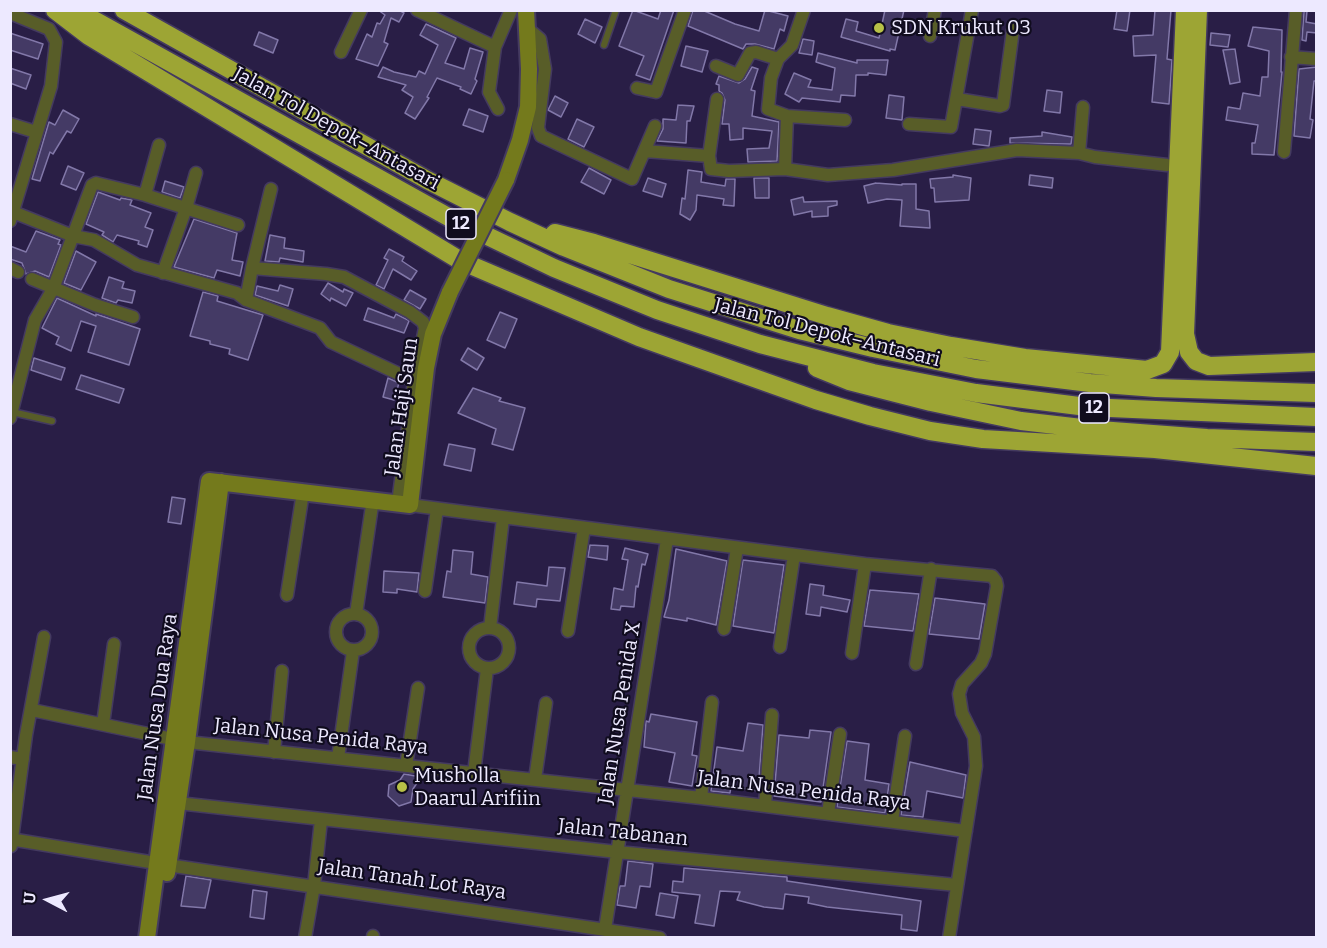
<!DOCTYPE html>
<meta charset="utf-8">
<style>
body{margin:0}
#map{position:relative;width:1327px;height:948px;overflow:hidden;background:#291e46;font-family:Bitter,serif}
canvas{display:block}
.frame{position:absolute;inset:0;border:12px solid #ede9ff;pointer-events:none}
.north{position:absolute;left:18px;top:870px;width:60px;height:60px;-webkit-text-stroke:4px #100c1e;paint-order:stroke;rotate:276deg;font-size:16px;font-weight:700;line-height:24px;text-align:center;color:#ede9ff}
.north::after{content:'';display:block;margin:auto;width:21px;height:27px;background:#ede9ff;clip-path:polygon(50% 0,100% 100%,50% 72%,0 100%)}
</style>
<div id="map">
<canvas width="1327" height="948"></canvas>
<div class="frame"></div>
<div class="north">U</div>
</div>
<script>
const c = document.querySelector('canvas').getContext('2d');
c.lineJoin = 'round';
function fill(path, color) {
  c.fillStyle = color;
  c.fill(path, 'evenodd');
}
function shape(rows) {
  const path = new Path2D();
  for (const r of rows) {
    if (r.length === 3) {
      path.moveTo(r[0] + r[2], r[1]);
      path.arc(r[0], r[1], r[2], 0, 2 * Math.PI);
      continue;
    }
    path.moveTo(r[0], r[1]);
    for (let i = 2; i < r.length; i += 2) path.lineTo(r[i], r[i + 1]);
  }
  return path;
}
function stroke(path, color, width, dash) {
  c.strokeStyle = color;
  c.lineWidth = width;
  c.lineCap = dash ? 'butt' : 'round';
  c.setLineDash(dash || []);
  c.stroke(path);
}
function label(font, color, halo, rows, align = 'center') {
  c.font = font + ' Bitter,serif';
  c.lineWidth = 4.5;
  c.setLineDash([]);
  c.textBaseline = 'middle';
  c.strokeStyle = halo;
  c.fillStyle = color;
  for (const [text, x, y, turn = 0] of rows) {
    c.save();
    c.translate(x, y);
    c.rotate((+turn || 0) * Math.PI / 180);
    c.textAlign = isNaN(turn) ? turn : align;
    if (halo) c.strokeText(text, 0, 0);
    c.fillText(text, 0, 0);
    c.restore();
  }
}
const building = shape([
 [378,10,399,10,404,13,399,22,391,18,384,42,388,44,378,66,356,59,367,34,372,37,377,23,380,24,385,15,378,10],
 [633,10,658,19,661,10,674,10,650,80,636,75,644,56,619,46,633,10],
 [693,10,702,10,735,24,759,31,765,10,788,16,784,31,780,29,774,49,755,44,746,44,743,49,688,26,693,10],
 [885,10,904,10,895,50,890,49,890,51,841,37,846,19,858,22,856,31,879,38,885,10],
 [1117,10,1130,10,1127,31,1114,29,1117,10],
 [1155,10,1171,10,1167,59,1172,60,1169,104,1152,102,1156,55,1134,56,1133,36,1153,35,1155,10],
 [1304,11,1307,11,1306,22,1317,24,1317,33,1307,32,1306,41,1302,40,1304,11],
 [585,19,602,27,595,43,578,34,585,19],
 [426,24,456,38,445,63,464,69,470,48,483,52,475,79,477,81,471,94,460,89,461,87,437,78,427,97,429,98,415,119,405,113,413,97,402,90,406,85,378,77,383,67,394,72,416,77,419,71,425,74,438,45,420,35,426,24],
 [1253,27,1282,30,1281,72,1282,72,1274,155,1252,154,1252,143,1255,143,1258,125,1226,120,1228,107,1240,109,1243,93,1260,96,1262,77,1268,77,1269,51,1248,46,1253,27],
 [259,32,278,40,273,53,254,45,259,32],
 [10,33,43,44,38,59,10,50,10,33],
 [1211,33,1230,35,1228,47,1210,45,1211,33],
 [803,39,814,41,812,55,799,53,803,39],
 [686,46,708,51,702,72,681,66,686,46],
 [1235,49,1240,82,1230,84,1223,50,1235,49],
 [818,53,857,63,857,60,888,60,886,75,868,73,868,75,856,75,855,96,841,95,840,102,802,98,799,102,785,94,794,73,811,80,808,87,832,90,835,68,816,62,818,53],
 [752,67,758,69,751,90,755,91,752,116,779,122,777,161,748,162,747,149,769,148,772,131,743,128,743,139,730,140,729,124,722,124,725,100,722,93,719,91,719,85,716,84,719,76,739,83,745,79,752,67],
 [1317,67,1317,81,1314,81,1310,119,1313,120,1310,138,1294,136,1299,69,1317,67],
 [10,68,31,75,26,89,10,83,10,68],
 [1047,90,1062,92,1060,113,1044,111,1047,90],
 [889,95,904,97,902,120,886,118,889,95],
 [555,96,568,103,561,117,548,110,555,96],
 [678,105,694,106,690,121,687,121,686,143,657,141,663,129,663,119,676,120,678,105],
 [469,109,488,116,483,132,463,125,469,109],
 [63,110,79,119,71,133,67,131,53,154,50,152,40,181,32,179,49,122,55,125,63,110],
 [577,119,594,127,584,147,568,139,577,119],
 [975,129,991,131,989,146,973,144,975,129],
 [1042,132,1072,137,1071,144,1010,143,1010,138,1042,136,1042,132],
 [68,166,84,173,76,190,61,184,68,166],
 [589,168,611,180,604,194,581,182,589,168],
 [688,170,702,172,701,182,725,186,726,179,735,179,734,206,723,205,724,199,697,195,696,210,690,220,680,214,682,198,685,199,688,170],
 [953,175,971,178,969,200,935,202,934,188,931,188,930,179,953,177,953,175],
 [1030,175,1053,178,1052,188,1029,185,1030,175],
 [648,178,666,184,662,197,643,191,648,178],
 [754,178,769,178,769,198,755,198,754,178],
 [165,181,184,187,180,198,162,192,165,181],
 [876,183,902,185,902,184,916,184,916,209,929,211,930,228,900,226,902,200,887,199,868,203,864,186,876,183],
 [98,192,120,200,121,198,132,200,130,205,151,213,145,227,153,230,147,247,138,244,139,241,117,235,113,242,102,235,104,232,86,224,98,192],
 [803,197,804,202,837,201,837,205,828,207,828,216,812,217,812,211,794,215,791,200,803,197],
 [194,219,237,233,232,260,243,262,240,276,217,270,214,278,174,267,194,219],
 [36,231,60,240,58,244,61,245,49,277,35,271,26,274,22,263,10,259,10,246,26,252,36,231],
 [270,235,285,238,284,248,304,251,303,262,280,258,279,262,265,261,270,235],
 [389,249,404,257,402,261,417,271,411,280,393,269,384,289,376,285,388,260,384,258,389,249],
 [76,251,96,262,81,290,64,283,76,251],
 [109,277,124,282,122,288,135,291,132,303,118,300,116,303,102,298,109,277],
 [328,283,343,292,344,289,353,293,346,306,331,298,330,301,321,294,328,283],
 [280,285,293,289,288,306,255,295,257,286,278,291,280,285],
 [410,290,426,299,420,309,404,300,410,290],
 [203,292,218,296,217,301,263,315,248,360,229,354,230,349,210,344,210,341,190,336,203,292],
 [57,298,96,316,96,314,140,329,129,365,88,352,96,326,81,321,71,351,56,344,59,337,42,328,57,298],
 [368,308,394,318,396,314,406,319,409,321,404,333,364,320,368,308],
 [500,312,517,319,505,348,487,340,500,312],
 [468,348,484,358,477,370,461,360,468,348],
 [34,358,65,368,61,380,31,370,34,358],
 [81,375,124,389,119,403,76,389,81,375],
 [388,378,399,383,394,400,383,397,388,378],
 [473,388,501,398,499,401,525,408,513,450,492,444,496,429,458,413,473,388],
 [449,444,475,449,471,471,444,465,449,444],
 [172,497,185,499,181,524,168,522,172,497],
 [590,545,608,546,607,560,588,557,590,545],
 [625,548,648,554,645,565,642,564,638,587,636,586,634,607,621,606,620,610,611,609,614,588,623,590,628,560,622,559,625,548],
 [676,549,727,561,716,625,687,618,687,621,664,617,669,600,676,549],
 [453,550,473,552,471,574,488,577,485,603,443,597,447,571,451,572,453,550],
 [743,560,784,565,774,633,733,626,743,560],
 [549,567,565,568,560,601,537,599,536,607,514,604,517,582,547,586,549,567],
 [384,571,419,573,417,592,397,589,397,593,383,592,384,571],
 [810,584,824,586,823,595,850,600,847,612,821,607,820,616,806,614,810,584],
 [870,590,919,594,913,631,864,626,870,590],
 [935,598,985,604,979,639,929,634,935,598],
 [651,714,697,722,692,755,697,756,692,786,669,782,675,753,644,747,646,721,649,722,651,714],
 [748,723,763,725,758,791,731,786,730,793,711,791,717,747,743,751,748,723],
 [810,730,831,732,821,802,774,796,779,735,809,738,810,730],
 [847,741,869,744,865,780,889,784,885,813,837,807,847,741],
 [910,762,966,775,963,798,927,791,923,817,901,815,910,762],
 [404,774,421,777,413,789,411,802,399,806,388,796,389,785,400,780,404,774],
 [628,861,653,864,650,887,640,886,636,908,617,905,620,886,625,886,628,861],
 [684,868,787,877,787,881,921,901,917,931,901,929,902,915,827,907,808,903,809,897,785,894,783,909,764,907,737,900,740,892,720,891,714,926,695,923,700,895,672,892,673,881,683,882,684,868],
 [186,876,211,880,205,908,181,906,186,876],
 [253,890,267,892,264,919,250,917,253,890],
 [660,893,678,896,674,918,656,915,660,893]
]);
fill(building, '#443a65');
stroke(building, '#8278a9', 1.5);
const lane = shape([
 [604,45,616,10],
 [12,412,52,421]
]);
const street = shape([
 [417,10,495,47],
 [804,10,792,45,778,59,771,78,768,109,787,116,845,120],
 [10,13,49,29,56,42,51,86,10,221],
 [527,28,540,39,545,69,538,128,541,136,632,179,655,126],
 [930,36,935,10],
 [341,52,361,10],
 [1291,57,1316,59],
 [716,66,738,75,750,53,756,52,778,59],
 [637,88,656,92,685,10],
 [957,99,1000,106,1003,105,1013,30],
 [498,109,489,92,495,47,511,10],
 [787,116,785,169,828,175,893,170,1017,150,1079,153,1083,107],
 [10,124,36,132],
 [909,124,951,127,972,10],
 [159,145,145,195,238,225],
 [645,151,709,156,717,99],
 [1284,152,1296,10],
 [1079,153,1095,157,1167,165],
 [709,156,711,169,729,171,785,169],
 [13,212,73,236,94,240,137,265,237,293,246,300,320,328,331,342,414,381],
 [10,268,18,272],
 [252,268,326,274,344,277,410,312,423,322,425,328,414,381,398,503],
 [163,273,186,208,196,173],
 [32,279,95,305,133,317],
 [246,300,252,268,271,189],
 [10,418,35,320,53,289,92,185,96,183,145,195],
 [410,505,865,564,992,576,996,581,997,586,985,654,981,663,962,684,959,694,962,713,974,737,976,766,949,938],
 [425,591,437,509],
 [287,595,303,492],
 [354,632,18],
 [356,614,373,499],
 [489,648,20],
 [490,628,503,518],
 [724,629,737,548],
 [568,631,584,528],
 [780,647,794,555],
 [852,653,865,564],
 [916,664,931,569],
 [32,710,187,742,701,798,966,831],
 [103,724,114,644],
 [274,752,282,671],
 [10,757,23,759],
 [338,758,353,651],
 [406,766,418,688],
 [474,773,487,669],
 [535,779,546,703],
 [701,798,712,702],
 [178,803,617,852,957,885],
 [765,805,772,715],
 [828,813,840,734],
 [892,821,905,736],
 [10,839,174,866,660,938],
 [11,846,26,735,44,637],
 [605,929,667,539],
 [305,938,314,886,321,820],
 [373,938,373,936]
]);
const secondary = shape([
 [506,180,520,140,528,107,529,69,526,10],
 [167,873,187,742,221,482],
 [147,938,209,481,410,505,426,368,433,334,450,292]
]);
const highway = shape([
 [55,10,89,36,461,261,639,337,816,400,870,416,930,431,983,439,1155,449,1316,466],
 [76,10,452,219,554,268,657,310,760,344,873,373,976,393,1087,407,1316,417],
 [124,10,427,180,510,222,564,247,669,289,799,330,873,348,976,369,1090,383,1156,388,1316,393],
 [1198,10,1185,334,1189,352,1196,361,1209,366,1316,362],
 [555,233,594,243,827,316,888,333,951,346,1025,358,1147,370,1163,364,1170,352,1185,10],
 [817,368,849,381,931,402,1021,421,1099,430,1207,438,1316,442]
]);
stroke(lane, '#443a60', 9);
stroke(street, '#443a60', 15);
stroke(secondary, '#443a60', 20);
stroke(highway, '#443a60', 21);
stroke(lane, '#585d28', 6);
stroke(street, '#585d28', 12);
stroke(secondary, '#747a1c', 16);
stroke(highway, '#9da534', 18);
const secondaryBridge = shape([
 [450,292,506,180]
]);
stroke(secondaryBridge, '#443a60', 20, []);
stroke(secondaryBridge, '#747a1c', 16);
for (const [x, y, r, color] of [
 [879,28,6,"#b8c147"],
 [402,787,6,"#b8c147"]
]) {
  const dot = new Path2D();
  dot.arc(x, y, r, 0, 2 * Math.PI);
  c.fillStyle = color;
  c.fill(dot);
  stroke(dot, '#100c1e', 2);
}
for (const [x, y, w] of [
 [461,224,30],
 [1094,408,30]
]) {
  const box = new Path2D();
  box.roundRect(x - w / 2, y - 15, w, 30, 4.5);
  c.fillStyle = '#100c1e';
  c.fill(box);
  stroke(box, '#ede9ff', 1.5);
}
label('bold 18px', '#ede9ff', null, [
 ["12",461,224],
 ["12",1094,408]
]);
label('20px', '#ede9ff', '#100c1e', [
 ["SDN Krukut 03",891,28],
 ["Musholla",414,776],
 ["Daarul Arifiin",414,799]
], 'left');
label('20px', '#ede9ff', '#100c1e', [
 ["Jalan Tol Depok–Antasari",336,129,29],
 ["Jalan Tol Depok–Antasari",827,333,14],
 ["Jalan Haji Saun",402,407,-82],
 ["Jalan Nusa Dua Raya",158,707,-82],
 ["Jalan Nusa Penida X",620,713,-81],
 ["Jalan Nusa Penida Raya",321,737,6],
 ["Jalan Nusa Penida Raya",804,791,7],
 ["Jalan Tabanan",623,833,6],
 ["Jalan Tanah Lot Raya",412,880,8]
]);
</script>
